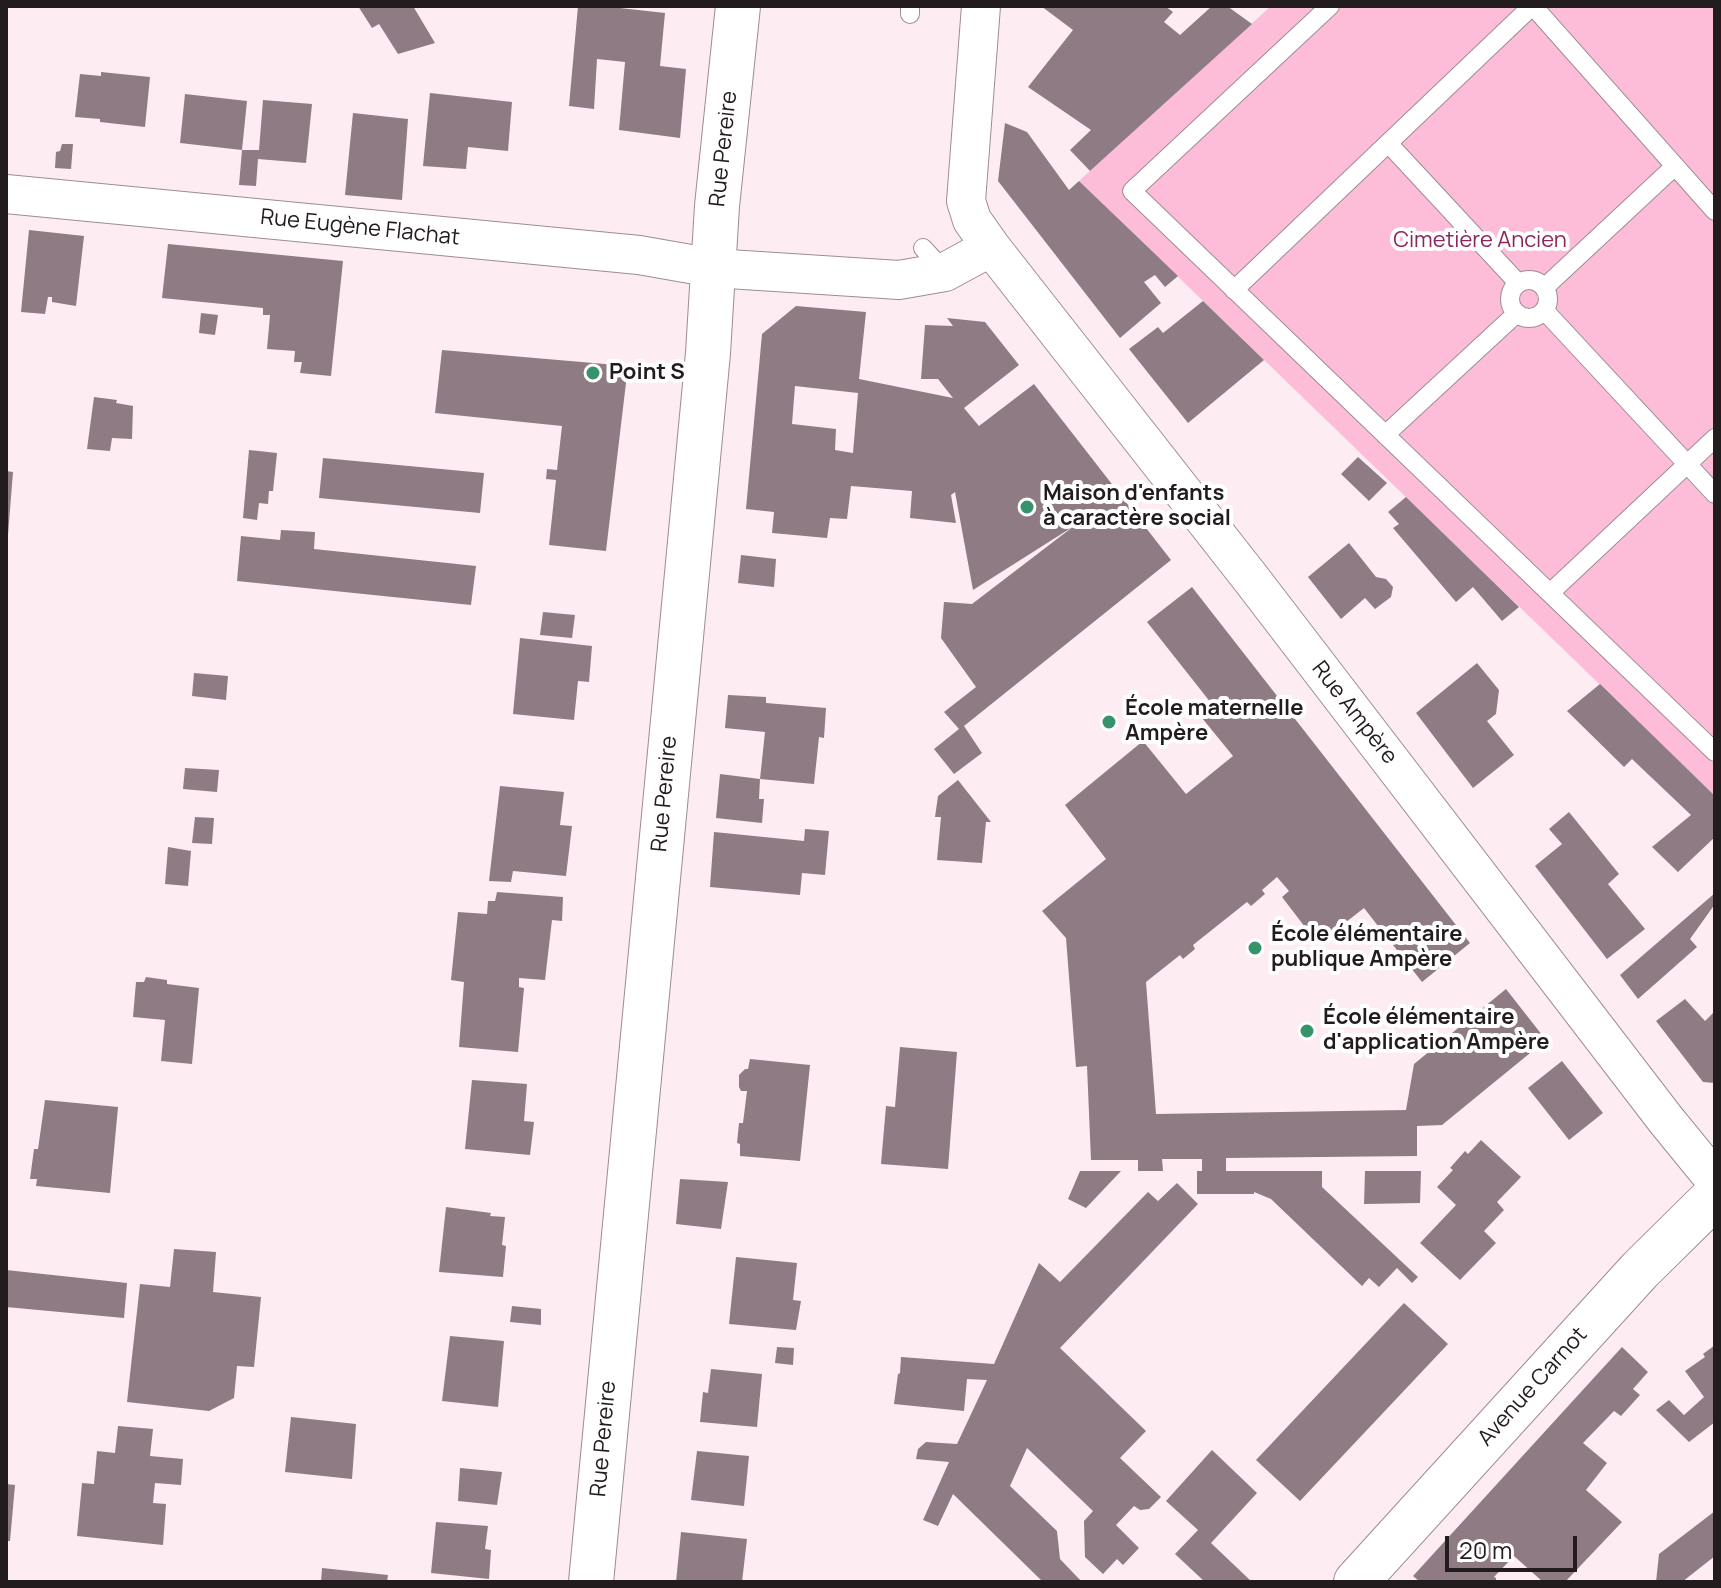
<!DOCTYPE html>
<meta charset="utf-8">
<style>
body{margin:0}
#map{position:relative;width:1721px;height:1588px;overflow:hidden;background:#feecf3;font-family:Manrope,sans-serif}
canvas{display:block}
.frame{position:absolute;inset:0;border:8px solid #231c1f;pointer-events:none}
.scale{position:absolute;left:1445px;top:1536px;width:132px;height:36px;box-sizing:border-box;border:4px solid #231c1f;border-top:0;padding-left:10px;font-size:24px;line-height:28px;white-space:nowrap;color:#231c1f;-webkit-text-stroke:6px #fff;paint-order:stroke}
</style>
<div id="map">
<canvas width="1721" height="1588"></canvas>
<div class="frame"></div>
<div class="scale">20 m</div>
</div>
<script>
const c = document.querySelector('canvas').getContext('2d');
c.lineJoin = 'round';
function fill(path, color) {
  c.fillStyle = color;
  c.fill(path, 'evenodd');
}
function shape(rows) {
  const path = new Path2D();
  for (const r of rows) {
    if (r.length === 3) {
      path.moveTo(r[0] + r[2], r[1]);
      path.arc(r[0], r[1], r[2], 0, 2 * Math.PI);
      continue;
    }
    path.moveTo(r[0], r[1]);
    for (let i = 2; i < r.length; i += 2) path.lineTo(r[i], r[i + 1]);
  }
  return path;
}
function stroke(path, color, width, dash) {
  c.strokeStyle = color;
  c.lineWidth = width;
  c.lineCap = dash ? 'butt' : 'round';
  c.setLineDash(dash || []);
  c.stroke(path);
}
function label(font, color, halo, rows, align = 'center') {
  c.font = font + ' Manrope,sans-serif';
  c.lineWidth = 8;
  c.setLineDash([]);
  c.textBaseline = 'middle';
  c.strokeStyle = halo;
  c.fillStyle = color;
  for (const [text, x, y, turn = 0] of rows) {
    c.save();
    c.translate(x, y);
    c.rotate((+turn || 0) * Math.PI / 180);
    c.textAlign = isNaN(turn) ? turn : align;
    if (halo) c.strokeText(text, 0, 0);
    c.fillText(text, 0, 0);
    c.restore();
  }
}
fill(shape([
 [1271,6,1715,6,1715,796,1079,181]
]), '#fdbdd8');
fill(shape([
 [358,6,413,6,435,43,398,54,379,24,372,28],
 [578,6,602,6,665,13,660,66,686,69,680,138,619,130,625,62,597,59,594,109,569,106],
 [1041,6,1165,6,1173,12,1164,22,1180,35,1212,6,1227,6,1252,24,1090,171,1070,150,1091,130,1028,87,1073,30],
 [101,72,150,77,145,127,100,122,100,119,75,117,80,74,101,76],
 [430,93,512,102,508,151,468,147,466,169,423,166],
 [185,94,247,101,242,150,180,143],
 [263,100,312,104,306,163,258,159,256,186,239,185,242,150,259,150],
 [353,113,408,119,402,200,345,195],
 [1005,123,1027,132,1069,190,1079,181,1178,276,1165,287,1155,275,1144,282,1161,303,1120,338,998,181],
 [62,144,73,144,71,169,55,168,56,152,60,151],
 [29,230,84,236,76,306,52,302,52,297,48,297,45,314,21,312],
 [168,244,343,261,331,376,300,373,302,362,294,362,295,351,267,349,270,315,263,315,263,308,162,298],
 [1203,301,1264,360,1188,423,1129,349,1158,327,1163,333],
 [796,306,866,312,859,379,953,398,938,379,921,379,925,325,953,326,947,318,985,322,1019,365,964,408,979,426,1034,384,1171,560,964,726,982,753,954,774,934,749,959,729,944,712,976,687,941,638,944,602,972,604,1074,526,973,590,955,492,951,495,956,523,910,518,912,491,851,486,847,519,830,518,827,538,772,533,774,512,746,509,762,334],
 [795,386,858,393,853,453,835,450,836,429,792,424],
 [201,313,218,315,215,335,199,333],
 [442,350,628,366,606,551,549,545,556,480,546,479,547,469,557,470,562,426,435,413],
 [94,397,117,400,116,403,133,406,132,439,112,438,110,451,87,449],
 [249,450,277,453,273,491,269,491,268,504,259,503,257,520,243,518],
 [1358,457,1387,483,1369,501,1341,474],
 [323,458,484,473,480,513,319,498],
 [6,471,13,472,8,535,6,535],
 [1406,497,1519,607,1502,621,1473,587,1456,602,1393,528,1399,524,1388,512],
 [281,530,315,532,314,549,476,566,471,605,237,581,241,536,280,540],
 [1349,543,1376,577,1386,579,1393,587,1391,597,1375,609,1365,598,1341,619,1308,577],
 [741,555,776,559,774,587,738,583],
 [1192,587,1470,943,1422,982,1364,908,1318,944,1282,897,1289,891,1277,877,1262,890,1265,894,1251,906,1247,902,1193,945,1195,949,1183,959,1180,955,1146,982,1156,1114,1406,1110,1414,1064,1506,989,1546,1040,1442,1125,1417,1126,1417,1156,1226,1158,1226,1171,1322,1171,1322,1187,1418,1277,1412,1283,1397,1268,1379,1287,1369,1278,1362,1286,1271,1199,1254,1192,1254,1194,1197,1194,1197,1171,1202,1171,1202,1159,1162,1159,1163,1171,1138,1171,1138,1160,1091,1160,1087,1066,1076,1067,1066,938,1042,911,1106,859,1065,805,1143,741,1186,794,1233,756,1202,718,1215,708,1147,622],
 [543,612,575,615,572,638,540,635],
 [520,638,592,646,589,682,578,681,574,720,513,714],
 [1477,663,1499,690,1496,714,1487,721,1514,755,1473,788,1416,713],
 [194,673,228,676,226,700,192,696],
 [1600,684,1715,796,1715,837,1678,872,1652,847,1691,815,1632,759,1624,767,1567,711],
 [728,695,766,697,766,703,826,708,824,738,819,737,814,784,760,779,765,732,725,728],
 [185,768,219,770,217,792,183,789],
 [720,774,760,779,759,799,764,799,762,823,716,818],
 [958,780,991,822,986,822,982,863,937,860,941,817,935,817,938,796],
 [500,786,564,792,560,825,572,826,566,876,513,871,511,882,489,881],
 [1569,812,1619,874,1608,884,1645,929,1607,959,1535,866,1562,844,1549,829],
 [195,817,214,818,212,844,192,843],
 [805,829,829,831,825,875,802,873,800,895,710,887,714,832,804,841],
 [168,847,191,851,188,886,165,884],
 [497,892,563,897,562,921,552,920,545,980,519,978,519,987,524,988,518,1052,459,1047,464,982,451,980,458,912,487,914,488,901,495,901],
 [1715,893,1715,904,1690,939,1697,947,1638,999,1620,975],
 [146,977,167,980,167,984,199,988,192,1064,161,1061,165,1020,133,1017,136,982,144,982],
 [1685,999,1705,1021,1715,1011,1715,1083,1703,1082,1656,1021],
 [900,1047,957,1052,948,1169,881,1164,886,1106,895,1107],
 [750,1059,810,1065,800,1161,740,1156,740,1144,737,1143,739,1123,743,1123,747,1091,741,1091,739,1087,739,1075,745,1069,748,1069],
 [1562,1061,1603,1113,1569,1140,1528,1088],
 [472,1080,527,1084,524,1121,534,1122,530,1155,465,1149],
 [45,1100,118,1107,110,1193,36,1186,37,1179,30,1179,34,1149,38,1149],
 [1481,1140,1521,1177,1497,1202,1504,1210,1484,1231,1496,1243,1460,1280,1420,1243,1456,1205,1437,1187,1453,1170,1450,1168,1465,1151,1468,1154],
 [1080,1171,1121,1171,1086,1208,1068,1199],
 [1365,1171,1421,1171,1420,1203,1364,1204],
 [680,1179,728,1182,721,1229,676,1224],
 [1177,1183,1198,1204,1060,1348,1146,1431,1120,1458,1161,1497,1149,1509,1140,1510,1134,1506,1116,1525,1139,1548,1123,1565,1117,1559,1103,1574,1085,1557,1084,1521,1093,1511,1027,1448,1010,1486,1057,1531,1060,1559,1082,1582,1043,1582,953,1494,938,1526,923,1520,949,1462,916,1459,918,1449,926,1442,957,1444,987,1380,967,1379,964,1411,894,1404,898,1374,900,1373,901,1357,994,1364,1039,1263,1060,1282,1148,1192,1158,1201],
 [446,1207,491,1213,490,1216,505,1217,502,1245,506,1246,503,1277,439,1272],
 [174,1249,216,1252,213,1292,261,1297,254,1367,237,1366,234,1398,209,1411,127,1402,140,1284,170,1287],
 [736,1257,797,1263,793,1300,801,1301,796,1330,729,1324],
 [6,1270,127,1283,124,1318,6,1307],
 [1404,1303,1448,1344,1300,1501,1256,1460],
 [512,1306,541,1309,541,1325,510,1322],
 [450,1336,504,1341,498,1407,442,1401],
 [1715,1345,1715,1422,1689,1442,1656,1410,1669,1400,1684,1415,1704,1397,1685,1371,1705,1357,1703,1354],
 [777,1347,794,1348,793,1365,775,1363],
 [1622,1347,1648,1372,1633,1389,1640,1395,1621,1416,1614,1411,1583,1443,1607,1463,1586,1490,1622,1522,1565,1582,1543,1582,1514,1556,1494,1577,1496,1578,1496,1582,1420,1582,1413,1576],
 [711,1369,762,1374,757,1427,700,1422,703,1392,708,1393],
 [291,1417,356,1424,352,1479,285,1472],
 [118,1426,153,1429,150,1456,183,1459,181,1485,155,1483,153,1503,166,1504,163,1545,77,1536,82,1483,94,1484,97,1451,115,1453],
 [1212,1450,1257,1493,1211,1543,1252,1582,1205,1582,1175,1554,1198,1530,1166,1501],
 [697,1451,749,1456,744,1506,691,1500],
 [460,1468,502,1472,497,1505,458,1501],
 [6,1484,15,1485,10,1541,6,1541],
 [1715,1511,1715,1556,1682,1582,1656,1582,1659,1554],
 [436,1522,488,1526,485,1549,491,1550,489,1579,431,1573],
 [681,1532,747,1539,742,1582,676,1582],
 [322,1568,388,1575,387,1582,321,1582]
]), '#8e7b83');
const service = shape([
 [1330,6,1132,191,1715,752],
 [1533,6,1715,211],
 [910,14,910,6],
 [1388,143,1518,283],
 [923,248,945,272],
 [1529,299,19],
 [1544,288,1675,166],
 [1234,290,1532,6],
 [1544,310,1715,494],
 [1385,435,1517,313],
 [1550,593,1715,438]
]);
const minor = shape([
 [981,6,966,201,972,220,991,247,1252,580,1666,1120,1715,1180],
 [6,194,639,255,713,268,899,280,945,272,991,247]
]);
const tertiary = shape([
 [591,1582,708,353,717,206,738,6],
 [1356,1582,1640,1270,1715,1196]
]);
stroke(service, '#9f8b93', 20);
stroke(minor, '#9f8b93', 40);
stroke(tertiary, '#9f8b93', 46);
stroke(service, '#fff', 18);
stroke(minor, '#fff', 38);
stroke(tertiary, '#fff', 44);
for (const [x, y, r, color] of [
 [593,373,8,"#36936b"],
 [1027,507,8,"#36936b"],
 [1109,722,8,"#36936b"],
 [1255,948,8,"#36936b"],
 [1307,1031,8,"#36936b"]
]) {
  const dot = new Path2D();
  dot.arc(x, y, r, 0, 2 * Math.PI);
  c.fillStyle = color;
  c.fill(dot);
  stroke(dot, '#fff', 3);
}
label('22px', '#231c1f', '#fff', [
 ["Rue Pereire",724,149,-84],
 ["Rue Eugène Flachat",360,228,6],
 ["Rue Ampère",1354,713,52],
 ["Rue Pereire",665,794,-85],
 ["Avenue Carnot",1533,1387,-48],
 ["Rue Pereire",604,1439,-85]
]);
label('22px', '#8c255c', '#fff', [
 ["Cimetière Ancien",1480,241]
]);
label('bold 22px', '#231c1f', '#fff', [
 ["Point S",609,373],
 ["Maison d'enfants",1043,494],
 ["à caractère social",1043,519],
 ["École maternelle",1125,709],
 ["Ampère",1125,734],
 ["École élémentaire",1271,935],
 ["publique Ampère",1271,960],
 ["École élémentaire",1323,1018],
 ["d'application Ampère",1323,1043]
], 'left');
</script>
